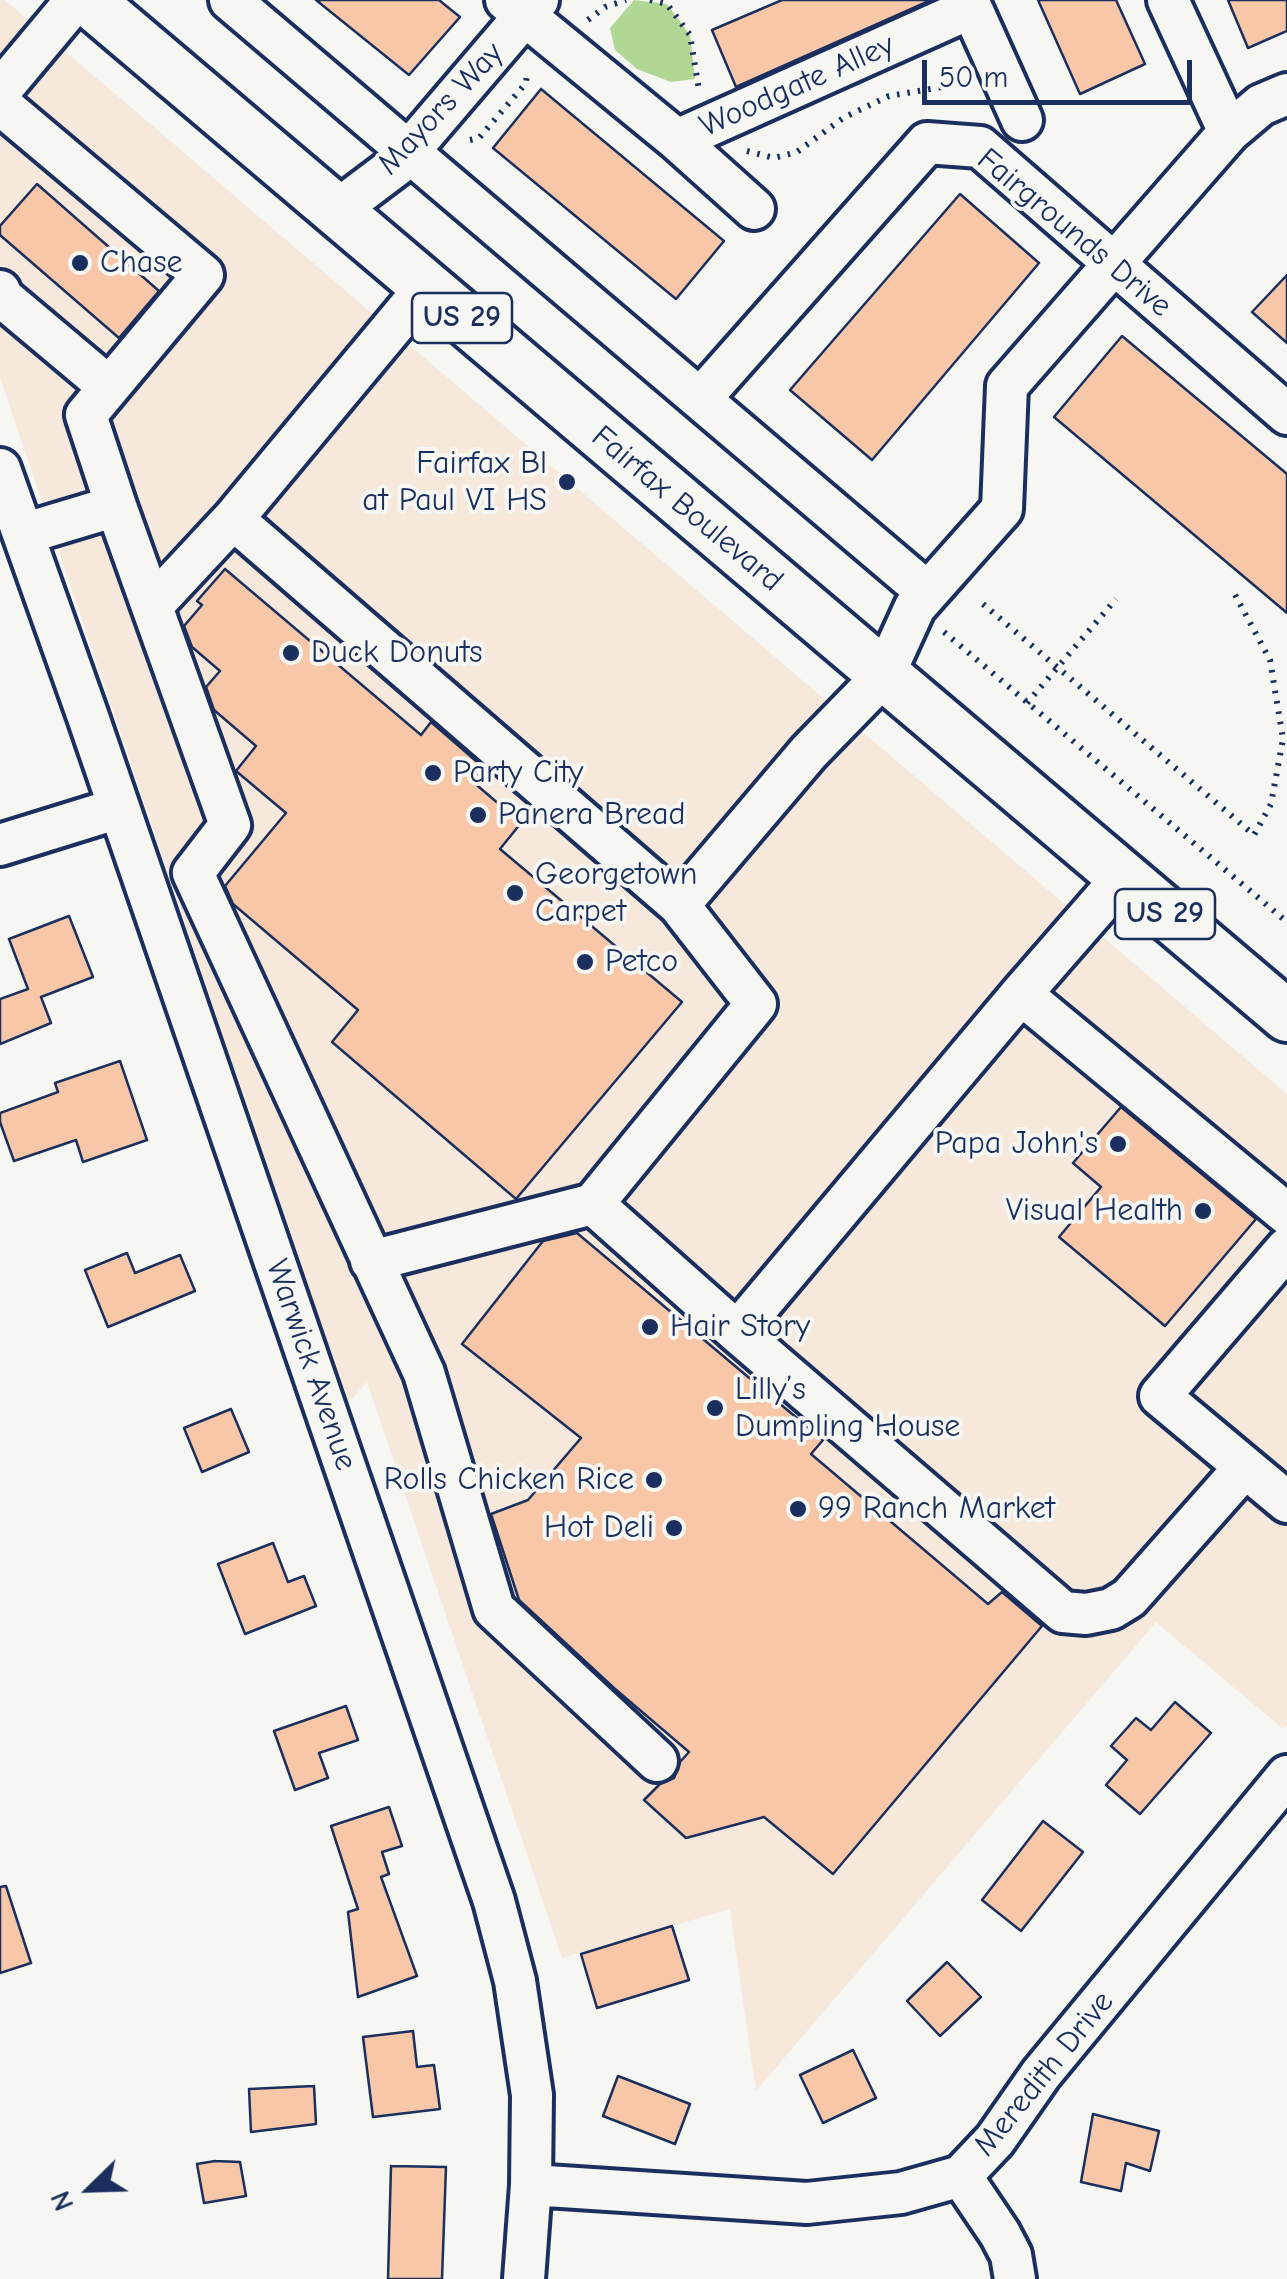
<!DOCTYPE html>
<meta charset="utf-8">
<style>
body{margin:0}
#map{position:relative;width:1287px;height:2279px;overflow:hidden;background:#f6f6f2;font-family:"Comic Neue",sans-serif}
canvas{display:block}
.north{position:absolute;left:40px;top:2139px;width:100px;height:100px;-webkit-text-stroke:8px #f6f6f2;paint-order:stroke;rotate:247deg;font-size:28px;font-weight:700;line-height:40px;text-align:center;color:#1b2f5e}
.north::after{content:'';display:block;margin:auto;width:35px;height:45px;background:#1b2f5e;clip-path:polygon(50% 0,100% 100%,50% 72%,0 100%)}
.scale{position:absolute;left:922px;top:60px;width:270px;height:45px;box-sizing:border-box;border:5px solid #1b2f5e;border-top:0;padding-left:12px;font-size:30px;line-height:35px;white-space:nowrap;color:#1b2f5e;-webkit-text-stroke:8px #f6f6f2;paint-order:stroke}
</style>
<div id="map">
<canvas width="1287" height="2279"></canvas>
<div class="north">N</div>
<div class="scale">50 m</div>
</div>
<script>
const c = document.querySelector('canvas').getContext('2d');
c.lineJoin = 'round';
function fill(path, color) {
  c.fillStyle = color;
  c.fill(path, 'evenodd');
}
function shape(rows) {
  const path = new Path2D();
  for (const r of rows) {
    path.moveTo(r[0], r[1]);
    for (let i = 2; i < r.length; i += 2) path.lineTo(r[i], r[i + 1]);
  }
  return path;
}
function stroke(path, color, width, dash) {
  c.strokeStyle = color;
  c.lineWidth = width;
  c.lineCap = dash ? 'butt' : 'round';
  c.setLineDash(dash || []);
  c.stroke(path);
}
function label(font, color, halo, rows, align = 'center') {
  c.font = font + ' "Comic Neue",sans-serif';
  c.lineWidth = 8;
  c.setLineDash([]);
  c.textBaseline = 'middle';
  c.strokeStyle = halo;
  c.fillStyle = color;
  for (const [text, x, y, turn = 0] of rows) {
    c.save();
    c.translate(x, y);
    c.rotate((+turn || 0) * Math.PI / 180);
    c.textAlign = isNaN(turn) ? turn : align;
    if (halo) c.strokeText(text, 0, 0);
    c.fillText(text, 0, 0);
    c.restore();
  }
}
fill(shape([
 [0,0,5,0,1287,1094,1287,1725,1283,1729,1156,1622,756,2091,730,1909,562,1958,367,1382,348,1403,0,378]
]), '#f7e8dc');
fill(shape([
 [634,0,667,4,690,35,695,79,671,82,637,69,615,50,610,28]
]), '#b0d793');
const building = shape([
 [316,0,439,0,460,17,409,75,316,0],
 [782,0,931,0,736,87,712,30,782,0],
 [1038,0,1116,0,1145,64,1080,94,1038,0],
 [1228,0,1287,0,1287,31,1248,48,1228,0],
 [541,89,724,241,676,299,493,148,541,89],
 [37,184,159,291,119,338,0,235,0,226,37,184],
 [960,194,1039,263,872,460,790,390,960,194],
 [1287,275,1287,343,1252,312,1287,275],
 [1122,336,1287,474,1287,613,1054,417,1122,336],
 [225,569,421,735,431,722,483,767,472,781,521,823,500,849,682,1002,516,1199,332,1042,358,1010,233,904,225,886,286,813,236,771,256,746,214,710,206,687,220,671,192,647,184,626,202,605,197,601,225,569],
 [69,916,93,977,41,997,51,1023,0,1044,0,999,28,989,9,939,69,916],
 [120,1061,147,1140,83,1162,76,1140,14,1161,0,1122,0,1113,58,1092,55,1083,120,1061],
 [1121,1107,1256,1219,1165,1326,1059,1237,1101,1187,1073,1163,1121,1107],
 [577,1233,823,1440,811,1454,988,1604,1002,1592,1042,1626,833,1874,764,1817,686,1838,644,1800,660,1784,674,1778,680,1762,689,1752,614,1688,519,1600,491,1514,528,1500,581,1438,462,1344,543,1241,577,1233],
 [127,1253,135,1273,180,1255,195,1291,108,1327,85,1270,127,1253],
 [231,1409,249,1452,202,1472,184,1428,231,1409],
 [273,1543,288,1582,304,1576,316,1606,245,1634,218,1564,273,1543],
 [1175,1702,1211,1733,1140,1814,1106,1785,1127,1760,1111,1746,1136,1718,1151,1730,1175,1702],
 [346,1706,358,1740,319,1753,328,1778,295,1790,274,1731,346,1706],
 [389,1807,402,1846,382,1852,389,1874,381,1877,417,1976,358,1997,348,1912,358,1909,331,1826,389,1807],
 [1043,1821,1083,1852,1021,1931,982,1900,1043,1821],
 [6,1886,31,1963,0,1973,0,1887,6,1886],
 [672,1926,689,1980,597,2008,581,1954,672,1926],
 [947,1962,981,1997,940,2036,907,2001,947,1962],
 [413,2031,417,2067,434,2065,440,2109,373,2117,363,2037,413,2031],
 [853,2050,876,2098,823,2123,800,2075,853,2050],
 [618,2076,690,2104,675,2144,603,2116,618,2076],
 [314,2086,316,2124,251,2132,249,2089,314,2086],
 [1093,2114,1159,2131,1150,2171,1126,2163,1121,2191,1081,2182,1093,2114],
 [215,2161,240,2162,246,2196,204,2203,197,2164,215,2161],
 [391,2166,446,2167,442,2279,388,2279,391,2166]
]);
fill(building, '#f8c7a8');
stroke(building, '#1b2f5e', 2.5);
const minor = shape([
 [230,0,927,592],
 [506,0,677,140,754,209],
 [968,0,1022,120],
 [1168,0,1229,132],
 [0,91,76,0],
 [0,104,203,275,86,415,116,506],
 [677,140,971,8],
 [336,211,397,165,538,0],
 [426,287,233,519,679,905,809,752,884,675,915,607,1002,509,1007,386,1229,132,1261,105,1287,94],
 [0,291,2,297,109,387],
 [701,398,927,143,980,147,1287,414],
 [0,469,87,714,494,1901,515,1981,532,2095,531,2185,524,2279],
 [23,534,116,506,230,825,193,873,424,1373,494,1609,657,1761],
 [152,606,233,519],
 [0,845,119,808],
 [1123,877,1021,994,737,1332,1063,1612,1086,1614,1111,1609,1129,1598,1245,1467,1287,1502],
 [679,905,756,1004,593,1204,737,1332],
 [1021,994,1287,1214],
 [371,1261,593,1204],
 [1245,1467,1160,1396,1287,1248],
 [961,2176,1000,2234,1011,2255,1015,2279],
 [531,2185,807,2203,901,2193,961,2176,995,2140,1041,2074,1287,1776]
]);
const major = shape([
 [88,0,1287,1016]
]);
stroke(minor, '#1b2f5e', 48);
stroke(major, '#1b2f5e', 58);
stroke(shape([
 [650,0,667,4,690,35,699,90],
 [588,20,605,7,626,0],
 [470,140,479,138,526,83,527,73],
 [747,151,774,158,797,152,843,118,889,96,966,83],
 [983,604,1254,835,1271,804,1283,739,1270,660,1232,589],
 [944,632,1287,922],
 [1027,703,1116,599]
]), '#1b2f5e', 6, [2.5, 8]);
stroke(minor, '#f6f6f2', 40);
stroke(major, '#f6f6f2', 50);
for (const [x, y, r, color] of [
 [80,263,10,"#1b2f5e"],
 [567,482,10,"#1b2f5e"],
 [291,653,10,"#1b2f5e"],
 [433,773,10,"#1b2f5e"],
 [478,815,10,"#1b2f5e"],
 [515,893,10,"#1b2f5e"],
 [585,962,10,"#1b2f5e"],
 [1118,1144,10,"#1b2f5e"],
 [1203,1211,10,"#1b2f5e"],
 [650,1327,10,"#1b2f5e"],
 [715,1408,10,"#1b2f5e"],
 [654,1480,10,"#1b2f5e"],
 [798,1509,10,"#1b2f5e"],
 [674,1528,10,"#1b2f5e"]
]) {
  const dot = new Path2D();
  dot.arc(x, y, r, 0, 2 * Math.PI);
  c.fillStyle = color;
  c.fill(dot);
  stroke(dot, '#f6f6f2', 4);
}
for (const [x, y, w] of [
 [462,318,100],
 [1165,914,100]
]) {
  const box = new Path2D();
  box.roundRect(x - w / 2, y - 25, w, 50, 8);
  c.fillStyle = '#f6f6f2';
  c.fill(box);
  stroke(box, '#1b2f5e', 2.5);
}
label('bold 30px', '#1b2f5e', null, [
 ["US 29",462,318],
 ["US 29",1165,914]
]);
label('32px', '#1b2f5e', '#f6f6f2', [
 ["Woodgate Alley",797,86,-24],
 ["Mayors Way",441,109,-47],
 ["Fairgrounds Drive",1074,233,40],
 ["Fairfax Boulevard",687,509,40],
 ["Warwick Avenue",311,1365,71],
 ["Meredith Drive",1044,2074,-51]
]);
label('32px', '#1b2f5e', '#f6f6f2', [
 ["Chase",100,263],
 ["Fairfax Bl",547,464,"right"],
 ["at Paul VI HS",547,501,"right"],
 ["Duck Donuts",311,653],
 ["Party City",453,773],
 ["Panera Bread",498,815],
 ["Georgetown",535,875],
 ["Carpet",535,912],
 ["Petco",605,962],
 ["Papa John's",1098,1144,"right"],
 ["Visual Health",1183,1211,"right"],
 ["Hair Story",670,1327],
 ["Lilly’s",735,1390],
 ["Dumpling House",735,1427],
 ["Rolls Chicken Rice",634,1480,"right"],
 ["99 Ranch Market",818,1509],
 ["Hot Deli",654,1528,"right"]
], 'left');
</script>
